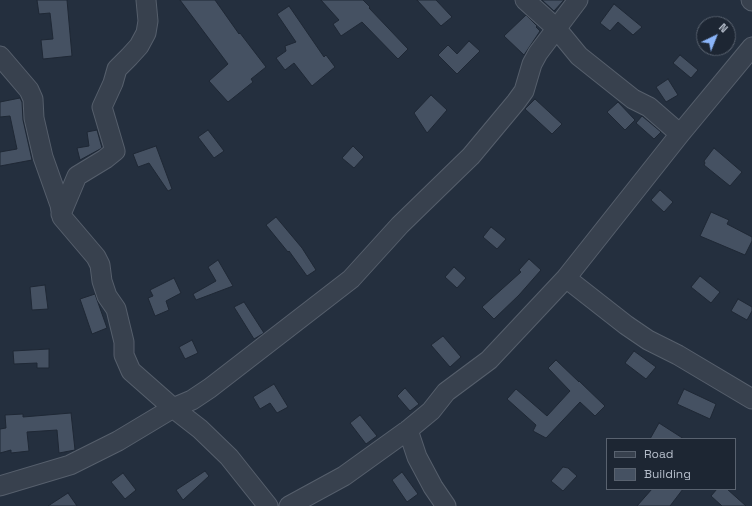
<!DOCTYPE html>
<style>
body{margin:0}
#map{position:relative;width:752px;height:506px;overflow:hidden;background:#242f3e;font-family:"Space Grotesk",sans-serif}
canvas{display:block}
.legend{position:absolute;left:606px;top:438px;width:130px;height:52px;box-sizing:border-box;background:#1d2633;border:1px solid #59626f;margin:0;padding:5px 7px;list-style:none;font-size:12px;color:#b4bcc9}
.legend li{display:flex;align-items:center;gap:8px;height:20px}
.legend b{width:20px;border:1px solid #59626f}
.north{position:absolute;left:696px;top:16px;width:40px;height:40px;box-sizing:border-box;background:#1d2633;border:1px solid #59626f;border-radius:50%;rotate:43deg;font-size:11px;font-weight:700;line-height:16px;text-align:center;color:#b4bcc9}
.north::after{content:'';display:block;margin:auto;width:14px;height:18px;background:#8ab4f8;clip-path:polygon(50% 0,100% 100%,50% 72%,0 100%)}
</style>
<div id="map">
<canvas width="752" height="506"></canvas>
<ul class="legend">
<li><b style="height:5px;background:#38414e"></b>Road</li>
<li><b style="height:11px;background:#455162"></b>Building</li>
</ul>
<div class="north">N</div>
</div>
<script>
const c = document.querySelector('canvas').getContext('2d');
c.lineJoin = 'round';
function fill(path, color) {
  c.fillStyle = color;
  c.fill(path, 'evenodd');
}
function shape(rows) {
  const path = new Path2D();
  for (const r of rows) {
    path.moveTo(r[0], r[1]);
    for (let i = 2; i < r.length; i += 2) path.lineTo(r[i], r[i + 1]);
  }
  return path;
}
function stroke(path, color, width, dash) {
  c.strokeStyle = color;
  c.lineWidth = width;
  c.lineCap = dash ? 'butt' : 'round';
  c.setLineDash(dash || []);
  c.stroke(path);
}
const building = shape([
 [37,0,67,0,72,56,43,59,41,40,53,39,50,13,39,14,37,0],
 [180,0,215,0,239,34,240,33,266,67,251,79,253,82,228,102,209,81,228,64,180,0],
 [321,0,363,0,370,7,369,8,408,49,398,59,362,22,341,36,333,24,339,20,321,0],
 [417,0,436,0,452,17,441,26,417,0],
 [542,0,564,0,554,11,542,0],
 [614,4,642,27,633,35,618,22,610,31,600,23,614,4],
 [289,6,324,57,326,55,335,67,312,86,294,63,285,70,276,58,286,51,285,46,296,42,277,14,289,6],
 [526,15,537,26,536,27,540,31,524,55,504,36,526,15],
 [469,41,480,51,457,74,438,55,448,45,457,54,469,41],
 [680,55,698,70,691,78,673,63,680,55],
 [668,79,678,95,666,102,656,87,668,79],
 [431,95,447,110,427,133,414,113,431,95],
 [20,98,22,102,23,120,32,160,0,166,0,152,17,149,10,116,0,117,0,102,20,98],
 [535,99,562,124,552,134,525,109,535,99],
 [618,102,635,120,625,130,607,112,618,102],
 [642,116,661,132,654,139,636,123,642,116],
 [97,130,102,148,80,160,77,148,89,146,87,132,97,130],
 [208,130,224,151,214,158,198,137,208,130],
 [156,146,172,189,168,191,149,163,138,167,133,154,156,146],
 [353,146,364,157,354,168,342,158,353,146],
 [714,148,742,172,730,186,704,165,705,163,704,161,714,148],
 [660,190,673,202,664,212,651,200,660,190],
 [711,212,729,220,727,224,752,237,752,241,745,255,700,236,711,212],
 [276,217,302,248,316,270,307,276,289,251,288,252,266,225,276,217],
 [491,227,506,239,497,249,483,237,491,227],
 [529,259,541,270,519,295,494,319,482,307,521,272,519,270,529,259],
 [218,260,233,286,196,300,193,294,216,281,208,267,218,260],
 [454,267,466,278,457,288,445,277,454,267],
 [700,276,720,292,711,303,691,287,700,276],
 [174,278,181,293,166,301,169,310,155,316,148,298,153,296,150,290,174,278],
 [45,285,48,309,32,310,30,287,45,285],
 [95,294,107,328,92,334,80,299,95,294],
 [738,299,752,307,752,311,747,320,731,311,738,299],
 [244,302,264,333,254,339,234,307,244,302],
 [443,336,461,357,450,367,431,345,443,336],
 [192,340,198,353,185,359,179,347,192,340],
 [49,349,49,368,37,368,37,363,14,364,13,351,49,349],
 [634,351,656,367,646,379,625,363,634,351],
 [556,360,579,382,579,381,605,406,595,416,580,402,546,438,533,431,536,425,507,399,516,389,547,416,570,391,548,368,556,360],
 [274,384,288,407,277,413,270,403,260,409,253,397,274,384],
 [405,388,419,404,410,411,397,396,405,388],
 [684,389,716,404,710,419,677,404,684,389],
 [71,413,75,450,59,453,57,430,27,432,29,451,11,453,11,450,0,453,0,429,6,428,5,415,23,414,23,417,71,413],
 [360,415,377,436,366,444,350,423,360,415],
 [659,423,684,439,650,439,659,423],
 [563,467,568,468,577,476,563,491,551,481,563,467],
 [205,471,209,476,183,500,176,490,205,471],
 [402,472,418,494,407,502,392,480,402,472],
 [123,473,136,490,125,499,111,482,123,473],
 [652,489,683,489,670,506,637,506,652,489],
 [717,489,727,489,746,506,722,506,711,496,717,489],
 [68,493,77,506,48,506,68,493]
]);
fill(building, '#455162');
stroke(building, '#1f2835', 1);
const minor = shape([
 [525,0,556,28,579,56,633,99,649,107,680,134],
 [751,0,752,1],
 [0,56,29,90,33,99,34,118,43,157,60,205,62,217,96,257,100,265,102,281,107,296,116,309,124,342,124,355,131,371,173,408,200,429,229,457,268,506],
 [61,214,77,176,105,159,115,151,102,107,113,83,117,69,129,57,139,46,146,33,148,21,146,0],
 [566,278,626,325,648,340,678,355,752,399],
 [408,430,417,457,433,487,446,506],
 [0,486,70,465,118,441,173,408,192,400,210,388,351,279,400,225,471,156,516,102,524,91,532,64,538,53,578,0],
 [289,506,344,476,408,430,431,411,446,392,489,360,566,278,680,134,752,47]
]);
stroke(minor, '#565f6c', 21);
stroke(minor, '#38414e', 19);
</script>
